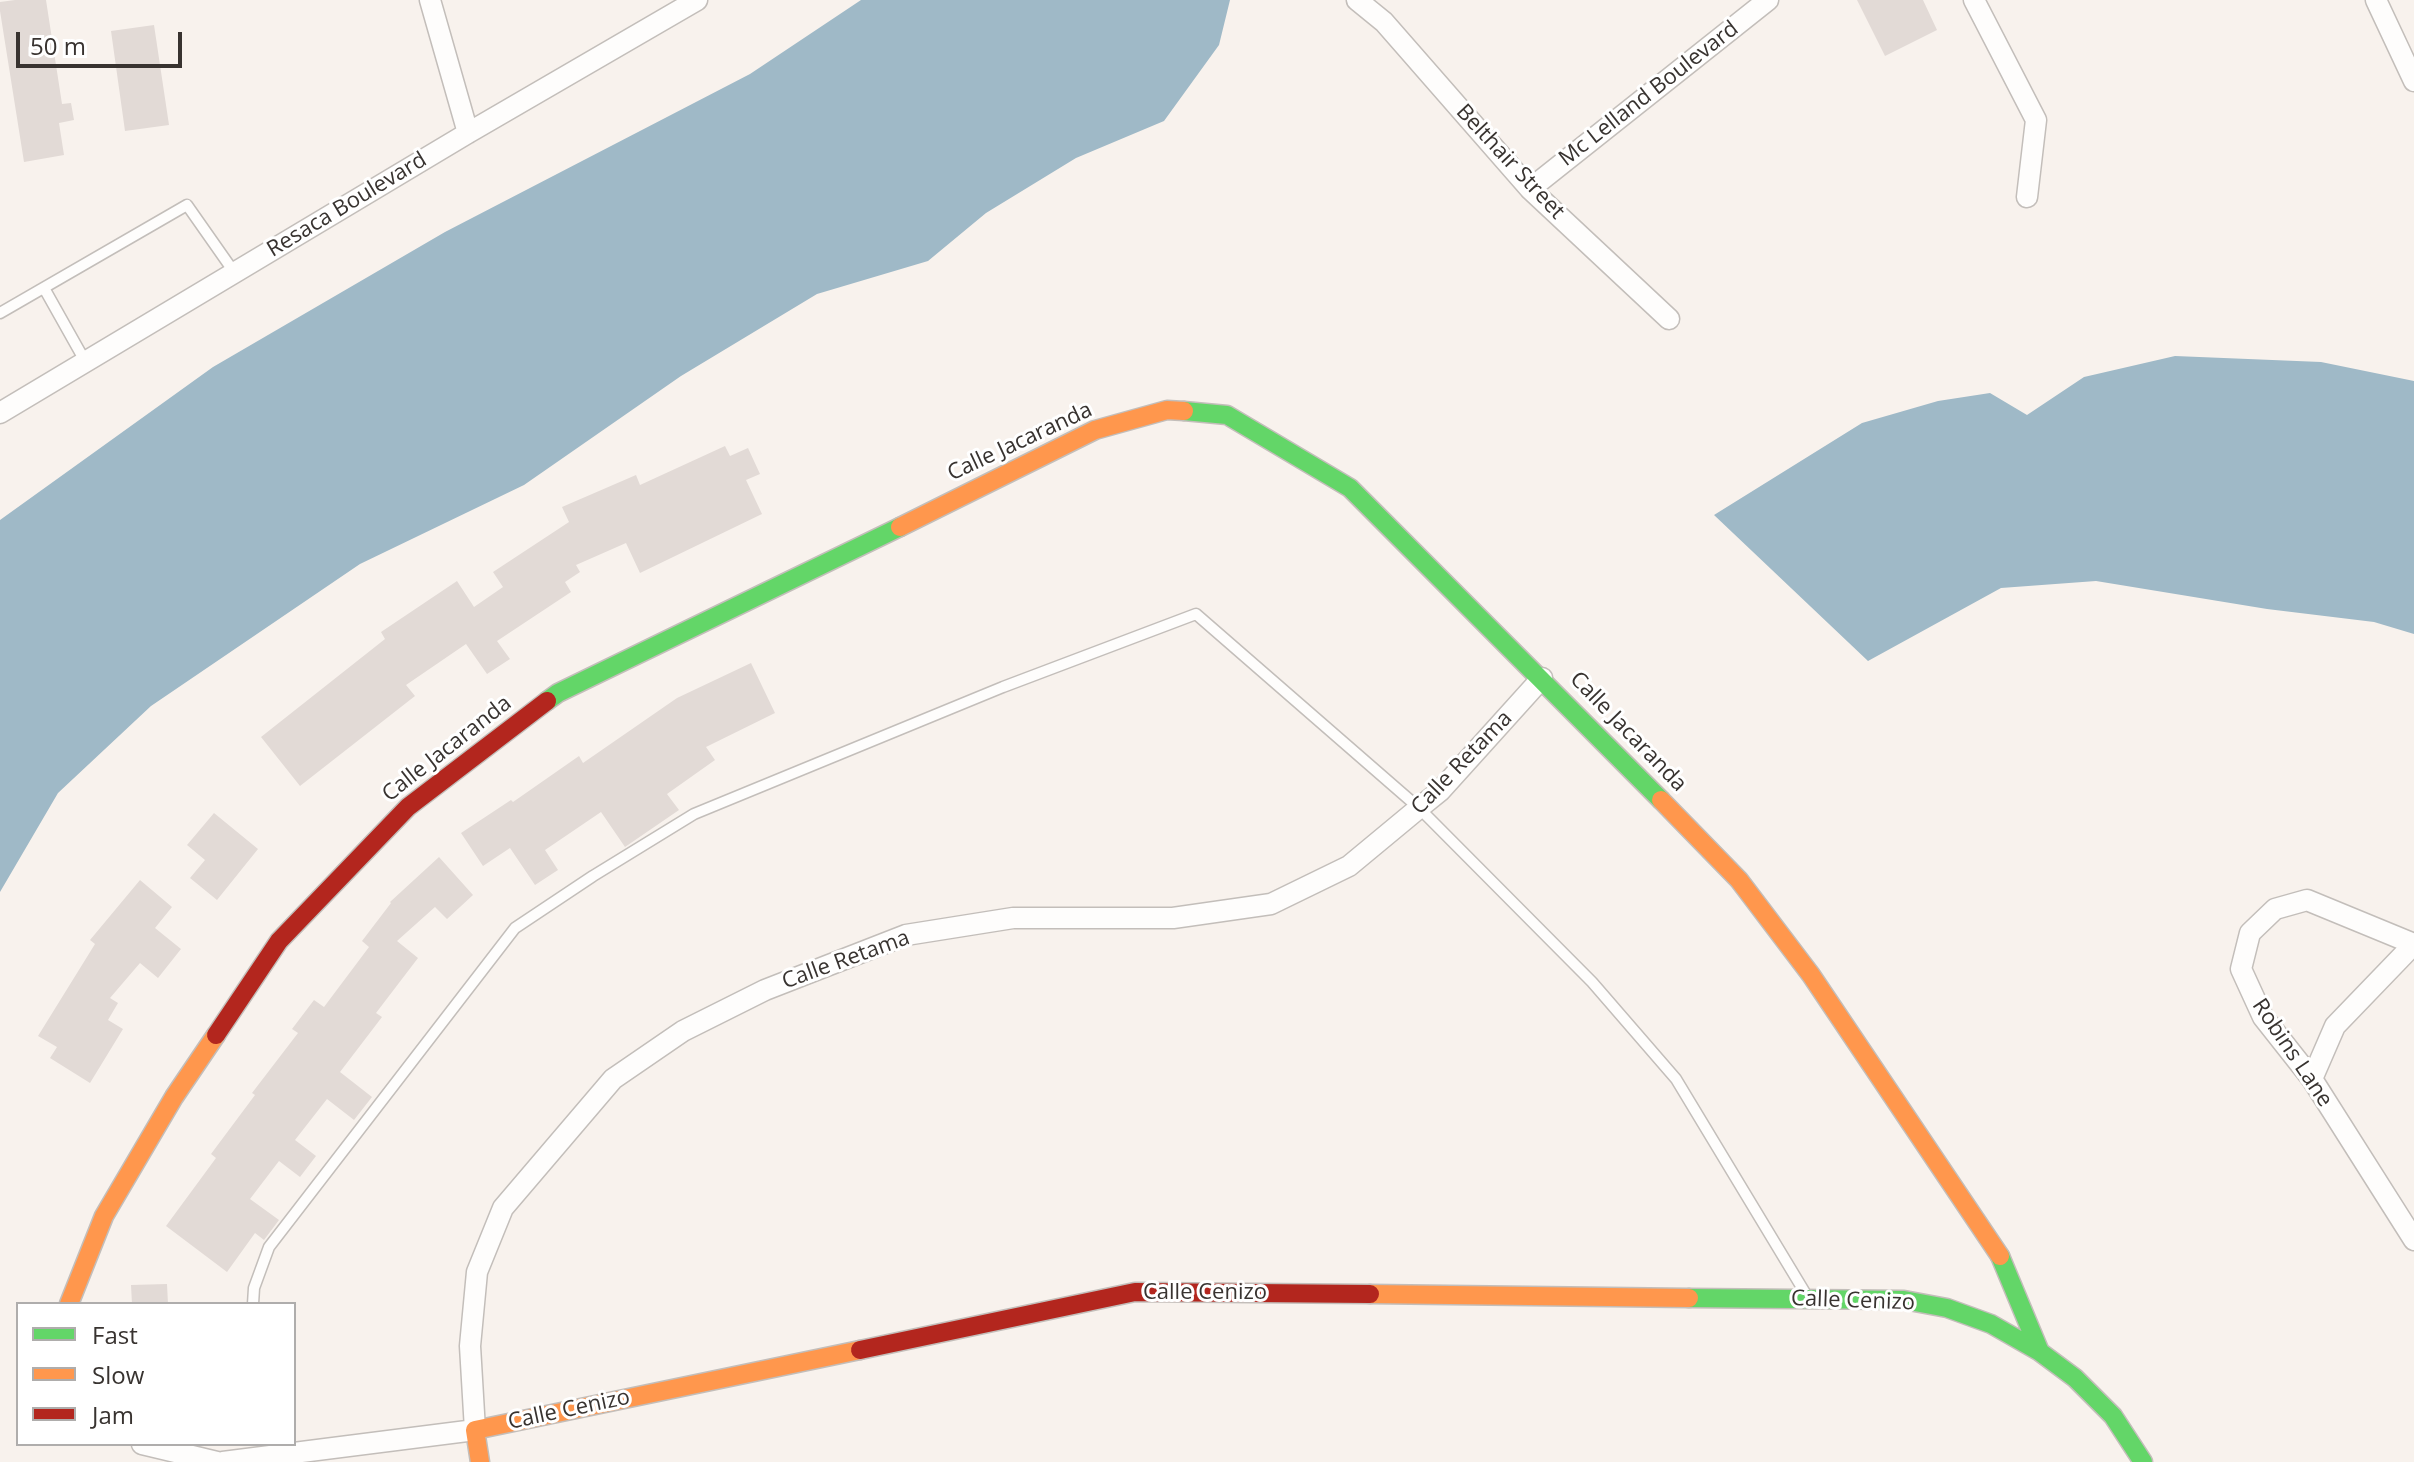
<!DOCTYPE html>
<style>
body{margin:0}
#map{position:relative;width:2414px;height:1462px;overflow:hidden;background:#f8f2ed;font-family:"Open Sans",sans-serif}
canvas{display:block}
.legend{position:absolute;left:16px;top:1302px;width:280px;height:144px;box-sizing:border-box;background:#fff;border:2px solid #afadac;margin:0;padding:10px 14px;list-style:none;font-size:24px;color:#383330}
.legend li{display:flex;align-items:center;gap:16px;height:40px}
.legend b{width:40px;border:2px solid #afadac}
.scale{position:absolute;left:16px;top:32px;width:166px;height:36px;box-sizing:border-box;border:4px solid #383330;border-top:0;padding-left:10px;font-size:24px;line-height:28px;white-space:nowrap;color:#383330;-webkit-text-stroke:6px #fff;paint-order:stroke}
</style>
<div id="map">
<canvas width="2414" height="1462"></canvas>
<ul class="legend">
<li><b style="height:10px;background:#63d668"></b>Fast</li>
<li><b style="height:10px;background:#ff974d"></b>Slow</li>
<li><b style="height:10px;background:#b3261e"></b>Jam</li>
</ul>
<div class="scale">50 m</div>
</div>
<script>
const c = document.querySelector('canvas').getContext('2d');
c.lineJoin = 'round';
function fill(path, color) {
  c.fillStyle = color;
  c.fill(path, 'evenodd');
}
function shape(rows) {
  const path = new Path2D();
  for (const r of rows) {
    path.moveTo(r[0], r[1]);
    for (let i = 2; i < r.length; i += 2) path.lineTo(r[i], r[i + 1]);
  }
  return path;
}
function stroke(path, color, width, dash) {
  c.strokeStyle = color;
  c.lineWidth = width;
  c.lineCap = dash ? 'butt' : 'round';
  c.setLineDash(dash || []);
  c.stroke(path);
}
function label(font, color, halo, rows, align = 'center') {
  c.font = font + ' "Open Sans",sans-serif';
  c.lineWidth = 6;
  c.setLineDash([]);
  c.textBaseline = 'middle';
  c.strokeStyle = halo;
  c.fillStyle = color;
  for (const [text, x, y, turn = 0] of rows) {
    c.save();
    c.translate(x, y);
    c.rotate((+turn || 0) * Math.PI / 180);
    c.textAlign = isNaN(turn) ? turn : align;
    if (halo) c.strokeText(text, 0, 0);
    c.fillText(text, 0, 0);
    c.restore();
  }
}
fill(shape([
 [861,0,1230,0,1219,45,1164,121,1076,158,986,213,928,261,817,294,681,376,524,485,360,564,151,706,58,793,0,892,0,520,213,367,445,232,750,74],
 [2175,356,2321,362,2414,381,2414,634,2374,622,2267,609,2096,581,2001,588,1868,661,1714,515,1862,423,1938,401,1990,393,2027,415,2084,377]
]), '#9fb9c7');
fill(shape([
 [15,0,46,0,62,104,71,103,74,120,59,123,64,155,24,162,0,11,0,2],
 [1857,0,1923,0,1937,30,1885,56],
 [154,25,169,125,125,131,111,31],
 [725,446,730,456,748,448,760,474,746,480,762,514,640,573,626,543,576,565,580,572,565,582,571,592,497,641,510,659,487,674,466,644,406,685,415,696,300,786,261,737,385,639,381,632,457,581,474,607,503,587,493,572,569,522,562,507,636,475,640,485],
 [751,663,775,713,706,747,715,760,667,794,679,810,625,847,601,812,545,850,558,870,535,885,510,848,483,866,461,833,511,800,513,802,579,756,583,763,677,698],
 [214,813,258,849,217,900,190,878,205,860,187,845],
 [439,857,473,895,447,919,435,907,397,941,418,958,376,1013,382,1017,340,1072,372,1097,354,1120,327,1099,295,1140,316,1156,300,1177,279,1161,250,1199,279,1220,264,1240,255,1233,227,1272,166,1226,216,1158,211,1154,255,1095,252,1093,298,1033,292,1029,314,1000,324,1007,369,947,362,941,391,903,390,902],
 [140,880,172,907,155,928,181,949,158,978,140,963,110,998,118,1003,108,1020,123,1029,90,1083,50,1058,57,1047,38,1036,95,944,90,940],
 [167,1284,168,1304,132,1304,131,1285]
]), '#e2dad6');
const lane = shape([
 [44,288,85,361],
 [0,313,187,205,234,272],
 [253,1304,254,1288,269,1247,515,928,593,876,694,814,1003,687,1196,614,1419,808,1592,982,1676,1079,1807,1296]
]);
const street = shape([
 [430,0,468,133],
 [1357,0,1384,22,1530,189,1669,319],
 [1974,0,2036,120,2027,197],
 [2376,0,2414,81],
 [1530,189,1768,0],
 [0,413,468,133,697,0],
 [2414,944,2307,900,2275,909,2250,933,2241,969,2263,1017,2312,1079,2414,1240],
 [2312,1079,2335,1026,2414,944],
 [142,1444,217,1462],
 [223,1462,475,1430,470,1346,477,1272,503,1208,613,1079,683,1031,765,990,906,935,1013,918,1173,918,1271,904,1349,866,1419,808,1440,791,1542,678]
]);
const fast = shape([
 [1184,411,1227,415,1350,488,1661,800],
 [547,701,558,693,900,527],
 [2000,1256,2040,1352],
 [1689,1298,1904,1300,1947,1308,1991,1324,2040,1352,2075,1378,2113,1416,2143,1462]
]);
const slow = shape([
 [900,527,1095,430,1167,410,1184,411],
 [1661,800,1739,880,1811,975,2000,1256],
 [1370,1294,1689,1298],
 [69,1304,104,1216,174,1097,216,1035],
 [480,1462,475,1430,860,1350]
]);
const jam = shape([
 [216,1035,279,941,408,807,547,701],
 [860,1350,1135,1292,1370,1294]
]);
stroke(lane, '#c3beba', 13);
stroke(street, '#c3beba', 23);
stroke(fast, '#c3beba', 21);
stroke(slow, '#c3beba', 21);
stroke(jam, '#c3beba', 21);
stroke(lane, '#fefdfc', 10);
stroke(street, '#fefdfc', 20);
stroke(fast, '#63d668', 18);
stroke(slow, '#ff974d', 18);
stroke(jam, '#b3261e', 18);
label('22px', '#383330', '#fff', [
 ["Mc Lelland Boulevard",1649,94,-38],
 ["Belthair Street",1510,162,47],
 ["Resaca Boulevard",347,205,-31],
 ["Calle Jacaranda",1020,442,-25],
 ["Calle Jacaranda",1628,732,46],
 ["Calle Jacaranda",447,749,-38],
 ["Calle Retama",1462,763,-46],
 ["Calle Retama",846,960,-20],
 ["Robins Lane",2292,1053,56],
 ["Calle Cenizo",1205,1293],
 ["Calle Cenizo",1853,1301,2],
 ["Calle Cenizo",569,1410,-12]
]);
</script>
